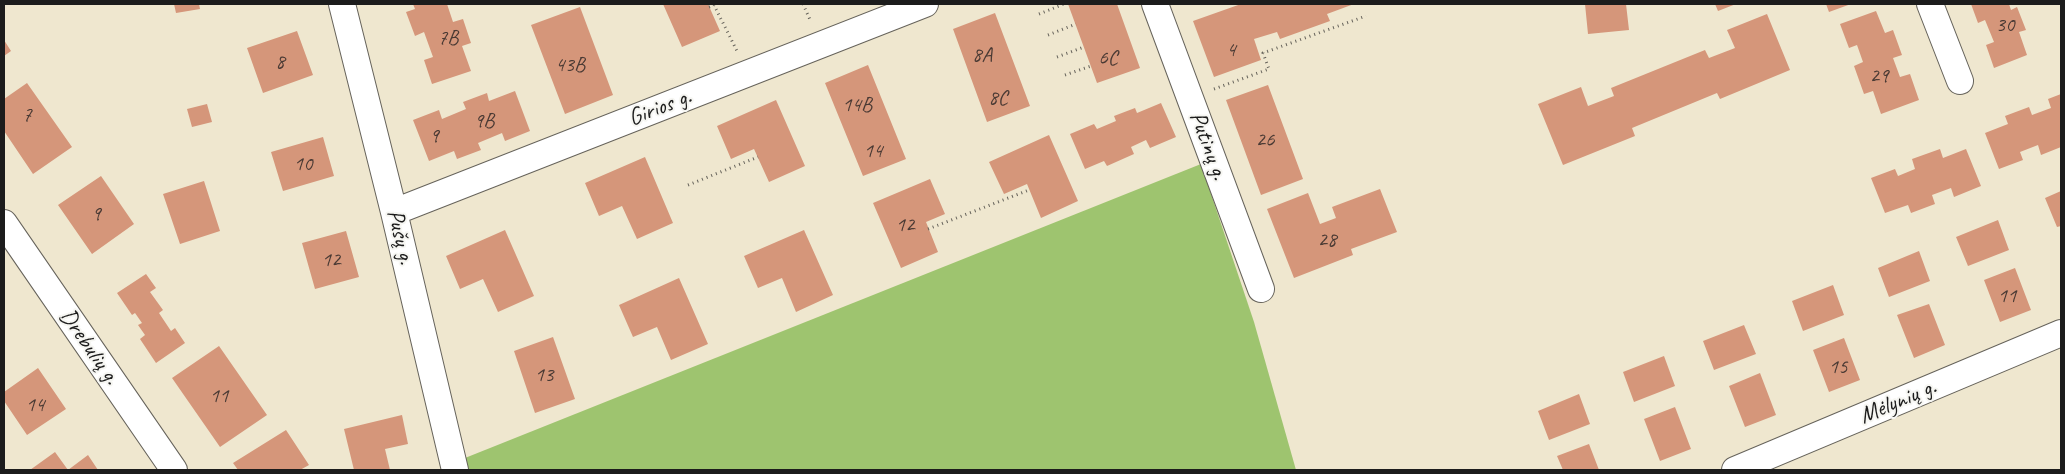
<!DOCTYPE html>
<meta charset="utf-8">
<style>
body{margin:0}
#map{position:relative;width:2065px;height:474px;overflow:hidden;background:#efe7cf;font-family:Caveat,sans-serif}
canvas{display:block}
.frame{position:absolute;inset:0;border:5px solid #1c1c1c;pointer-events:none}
</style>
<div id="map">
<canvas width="2065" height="474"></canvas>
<div class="frame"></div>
</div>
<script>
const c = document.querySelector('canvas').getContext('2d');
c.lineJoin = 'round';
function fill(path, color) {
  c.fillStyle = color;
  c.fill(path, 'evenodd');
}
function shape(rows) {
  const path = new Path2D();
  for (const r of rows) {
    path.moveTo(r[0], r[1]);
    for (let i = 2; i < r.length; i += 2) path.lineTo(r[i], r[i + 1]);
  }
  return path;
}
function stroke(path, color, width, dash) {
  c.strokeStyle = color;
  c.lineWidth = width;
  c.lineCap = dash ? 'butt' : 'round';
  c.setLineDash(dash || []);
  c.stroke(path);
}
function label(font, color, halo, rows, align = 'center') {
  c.font = font + ' Caveat,sans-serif';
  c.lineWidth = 4;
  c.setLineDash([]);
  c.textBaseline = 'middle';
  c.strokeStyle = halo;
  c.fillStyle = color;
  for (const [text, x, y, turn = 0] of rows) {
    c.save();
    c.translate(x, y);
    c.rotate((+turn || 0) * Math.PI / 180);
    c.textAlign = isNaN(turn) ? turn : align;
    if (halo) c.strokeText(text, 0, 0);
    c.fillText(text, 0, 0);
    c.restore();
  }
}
fill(shape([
 [1201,164,1254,322,1296,470,468,470,465,458]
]), '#9ec46f');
fill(shape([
 [174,4,199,4,200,9,176,13],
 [413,4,447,4,453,22,463,19,471,43,462,46,471,71,432,84,424,60,433,57,424,32,415,36,406,12,415,9],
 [663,4,708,4,720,31,682,47],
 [1068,4,1117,4,1140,68,1097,83],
 [1241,4,1354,4,1327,14,1330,21,1280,39,1277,32,1254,39,1261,60,1214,77,1193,21],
 [1585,4,1626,4,1629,30,1588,34],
 [1715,4,1736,4,1718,11],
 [1826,4,1851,4,1829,12],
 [1971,4,2009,4,2011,10,2017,7,2026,30,2019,32,2027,55,1994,68,1986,45,1994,42,1985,20,1978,23],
 [580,7,613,95,565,114,531,25],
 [1876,11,1885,33,1893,30,1902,55,1893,58,1900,77,1910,74,1919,100,1881,114,1873,91,1864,94,1854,66,1863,62,1857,45,1849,48,1840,24],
 [995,13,1030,106,987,122,953,29],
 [1767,14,1790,70,1720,99,1717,93,1632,128,1635,136,1563,165,1538,104,1581,87,1588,106,1614,96,1611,88,1705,50,1709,58,1735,48,1727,30],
 [297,31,313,75,263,93,247,48],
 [4,40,11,51,4,56],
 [868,65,906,159,863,176,825,83],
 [27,83,72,147,33,174,4,131,4,99],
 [1268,85,1303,179,1261,195,1226,100],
 [515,91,530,131,505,141,502,133,478,143,481,150,457,159,454,151,429,161,413,120,439,110,442,119,466,109,463,102,487,93,489,101],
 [2061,94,2061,147,2041,155,2038,145,2020,152,2023,160,1999,169,1985,133,2008,124,2005,116,2029,107,2032,115,2051,108,2048,99],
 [776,100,805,166,769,182,754,149,731,159,717,126],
 [1161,103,1176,137,1150,148,1146,140,1131,147,1134,154,1107,166,1104,161,1085,169,1070,134,1094,124,1097,129,1116,121,1114,116,1135,108,1137,113],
 [207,104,212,122,192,127,187,109],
 [1049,135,1078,201,1041,218,1027,184,1004,194,989,162],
 [323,137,334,176,283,191,271,152],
 [1940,149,1943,158,1966,149,1981,186,1954,197,1951,188,1932,195,1935,204,1911,213,1908,205,1885,213,1871,178,1895,169,1898,176,1915,169,1912,159],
 [645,157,673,223,637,239,622,206,599,216,585,183],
 [101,176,134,224,92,254,58,205],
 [930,179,945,214,926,222,938,252,901,268,873,203],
 [204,181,220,231,180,244,163,194],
 [1380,189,1397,232,1351,249,1353,255,1294,278,1267,209,1308,193,1320,224,1336,218,1332,207],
 [2061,191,2061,226,2057,227,2045,198],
 [1998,220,2009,250,1968,266,1956,237],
 [505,230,534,296,498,312,483,279,460,289,446,256],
 [804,230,833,295,796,312,782,278,758,288,744,256],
 [346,231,359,277,315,289,302,243],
 [1919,251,1930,281,1889,297,1878,268],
 [2015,268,2031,310,2000,322,1984,280],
 [146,274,156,288,150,292,163,310,159,313,171,331,175,328,185,343,156,363,140,339,145,335,138,325,142,323,135,313,132,315,117,293],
 [679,278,708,344,671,360,657,327,633,337,619,305],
 [1833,285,1844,315,1803,331,1792,301],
 [1929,304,1945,345,1914,358,1897,315],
 [1744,325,1756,354,1714,370,1703,341],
 [553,337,575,399,535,413,514,351],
 [1844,338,1860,380,1829,392,1813,350],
 [219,346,267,415,220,447,172,378],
 [1664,356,1675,386,1634,402,1623,372],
 [38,368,66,409,27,435,4,401,4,392],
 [1760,373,1776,415,1745,427,1729,386],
 [1579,394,1590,424,1549,440,1538,411],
 [1675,407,1691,449,1660,461,1644,419],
 [402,415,408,444,385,449,390,470,354,470,344,429],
 [286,430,309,465,300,470,238,470,233,463],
 [1589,444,1599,470,1563,470,1557,456],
 [55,452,68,470,88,455,98,470,30,470]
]), '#d5967a');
const minor = shape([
 [342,4,394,212,455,470],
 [1155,4,1261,289],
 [1930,4,1960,81],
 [394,212,925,4],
 [4,223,174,470],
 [1735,470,2061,333]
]);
stroke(minor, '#66635b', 28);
stroke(shape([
 [803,4,811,22],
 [709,7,714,5,737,51],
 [1039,14,1064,4],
 [1048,35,1076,24],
 [1057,57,1084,47],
 [1065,75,1091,66],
 [1214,89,1269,69,1263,53,1366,16],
 [688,185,758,157],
 [928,229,1029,190]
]), '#66635b', 3, [1, 4]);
stroke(minor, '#fff', 26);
label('21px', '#4a3a34', null, [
 ["30",2005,25],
 ["7B",448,38],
 ["4",1231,50],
 ["8A",982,55],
 ["6C",1108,58],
 ["8",280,62],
 ["43B",570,65],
 ["29",1879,76],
 ["8C",998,98],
 ["14B",857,105],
 ["7",27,115],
 ["9B",484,121],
 ["9",434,136],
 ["26",1265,140],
 ["14",873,151],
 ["10",303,164],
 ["9",96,214],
 ["12",905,225],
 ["28",1327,240],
 ["12",331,260],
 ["11",2007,296],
 ["15",1838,367],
 ["13",544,375],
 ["11",219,396],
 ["14",35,405]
]);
label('24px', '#1c1c1c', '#f6f6f2', [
 ["Girios g.",660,108,-21],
 ["Putinų g.",1208,146,70],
 ["Pušų g.",400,237,77],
 ["Drebulių g.",89,347,55],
 ["Mėlynių g.",1898,402,-23]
]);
</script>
